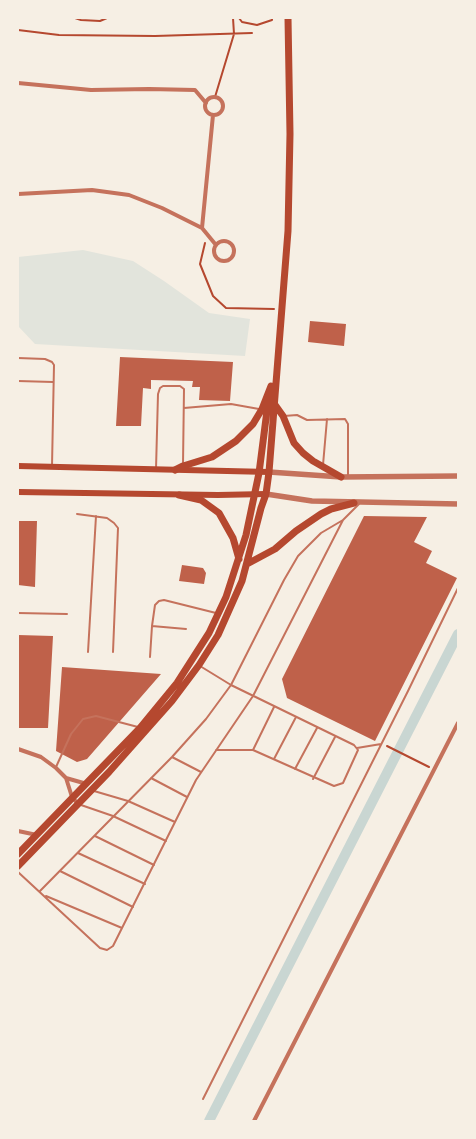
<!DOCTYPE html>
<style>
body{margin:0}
#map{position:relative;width:476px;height:1139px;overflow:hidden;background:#f6efe4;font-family:"Varela Round",sans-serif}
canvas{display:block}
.frame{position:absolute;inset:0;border:19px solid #f6efe4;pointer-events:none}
</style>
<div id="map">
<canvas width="476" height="1139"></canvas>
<div class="frame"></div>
</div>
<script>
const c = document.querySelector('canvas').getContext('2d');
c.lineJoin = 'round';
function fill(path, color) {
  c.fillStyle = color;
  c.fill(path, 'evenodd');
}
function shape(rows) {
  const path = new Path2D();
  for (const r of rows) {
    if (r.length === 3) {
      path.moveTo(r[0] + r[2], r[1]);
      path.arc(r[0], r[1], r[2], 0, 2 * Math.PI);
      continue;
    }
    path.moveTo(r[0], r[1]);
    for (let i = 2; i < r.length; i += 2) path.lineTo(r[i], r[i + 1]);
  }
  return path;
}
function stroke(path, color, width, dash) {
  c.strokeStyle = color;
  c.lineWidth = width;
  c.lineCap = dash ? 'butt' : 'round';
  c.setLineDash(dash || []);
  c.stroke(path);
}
fill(shape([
 [83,250,133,261,164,281,209,313,250,319,245,356,35,344,18,326,18,257]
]), '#e2e4dc');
stroke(shape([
 [209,1121,458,634]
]), '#c9d6d2', 10);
fill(shape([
 [310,321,346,324,344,346,308,342],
 [120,357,233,362,230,401,199,400,200,387,192,387,193,381,151,380,151,389,143,388,141,426,116,426],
 [364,516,427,517,414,542,432,551,426,563,457,578,375,741,287,698,282,679],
 [18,521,37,521,35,587,18,585],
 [182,565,203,568,206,573,204,584,179,581],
 [18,635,53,636,48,728,18,728],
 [62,667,161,674,87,759,77,762,56,751]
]), '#bf614a');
stroke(shape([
 [75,18,81,20,100,21,107,18],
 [239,18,242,22,257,25,272,20,272,18],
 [18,30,59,35,155,36,252,33],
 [215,97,234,34,233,18],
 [205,243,200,264,213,296,226,308,274,309],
 [387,746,429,767]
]), '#b5482f', 2);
stroke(shape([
 [18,358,45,359,52,362,54,365,52,466],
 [18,381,53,382],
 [184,408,231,404,259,409],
 [284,416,297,415,307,420,345,419,348,424,348,476],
 [323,465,327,419],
 [156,469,158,394,160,388,163,386,180,386,184,389,183,464],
 [77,514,107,518,114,523,118,528,113,652],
 [343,520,359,504],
 [18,613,67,614],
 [186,629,152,626,155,605,159,601,164,600,216,613],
 [88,652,96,516],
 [150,657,152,626],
 [200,666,231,685,354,745,358,750,343,783,334,786,253,750,216,750],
 [357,748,381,744],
 [253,750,274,707],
 [172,757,201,772],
 [274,759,296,717],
 [56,767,71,734,83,719,96,716,138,727],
 [295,769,317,728],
 [151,778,187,797],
 [313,779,335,737],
 [94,791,128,801,175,822],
 [81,805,113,816,166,841],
 [95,836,154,865],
 [78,853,145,884],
 [60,871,133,907],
 [18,872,100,948,107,950,113,946,196,780,253,696,343,520,321,533,298,556,284,580,231,685,206,719,172,757,40,891],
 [46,896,122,928],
 [203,1099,408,691,458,588]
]), '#c5725c', 2);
stroke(shape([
 [18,83,91,90,149,89,195,90,206,103],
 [214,106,9],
 [18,194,92,190,129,195,162,208,202,228,216,245],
 [202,228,213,115],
 [224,251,10],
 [18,749,41,757,56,768,66,778,72,797,78,804],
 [66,778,87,784],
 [18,831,37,835],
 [254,1121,458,723]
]), '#c5725c', 4);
stroke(shape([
 [269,472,341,477,458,476],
 [266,494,312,501,458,504]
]), '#c5725c', 5.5);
stroke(shape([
 [18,466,269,472],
 [18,492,218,495,266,494]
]), '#b5482f', 6);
stroke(shape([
 [273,402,283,416,294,443,303,453,313,461,341,477],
 [175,470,183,466,212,457,236,441,253,424,262,409,271,386],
 [179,495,201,500,219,513,233,538,239,559],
 [247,564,275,549,296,531,321,514,331,509,354,503],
 [18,854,140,728,177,683,209,633,226,597,246,535,259,473,269,395],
 [18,866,109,772,172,701,199,665,218,635,242,581,261,508,266,494,269,472,288,231,290,134,288,18]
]), '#b5482f', 7);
</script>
